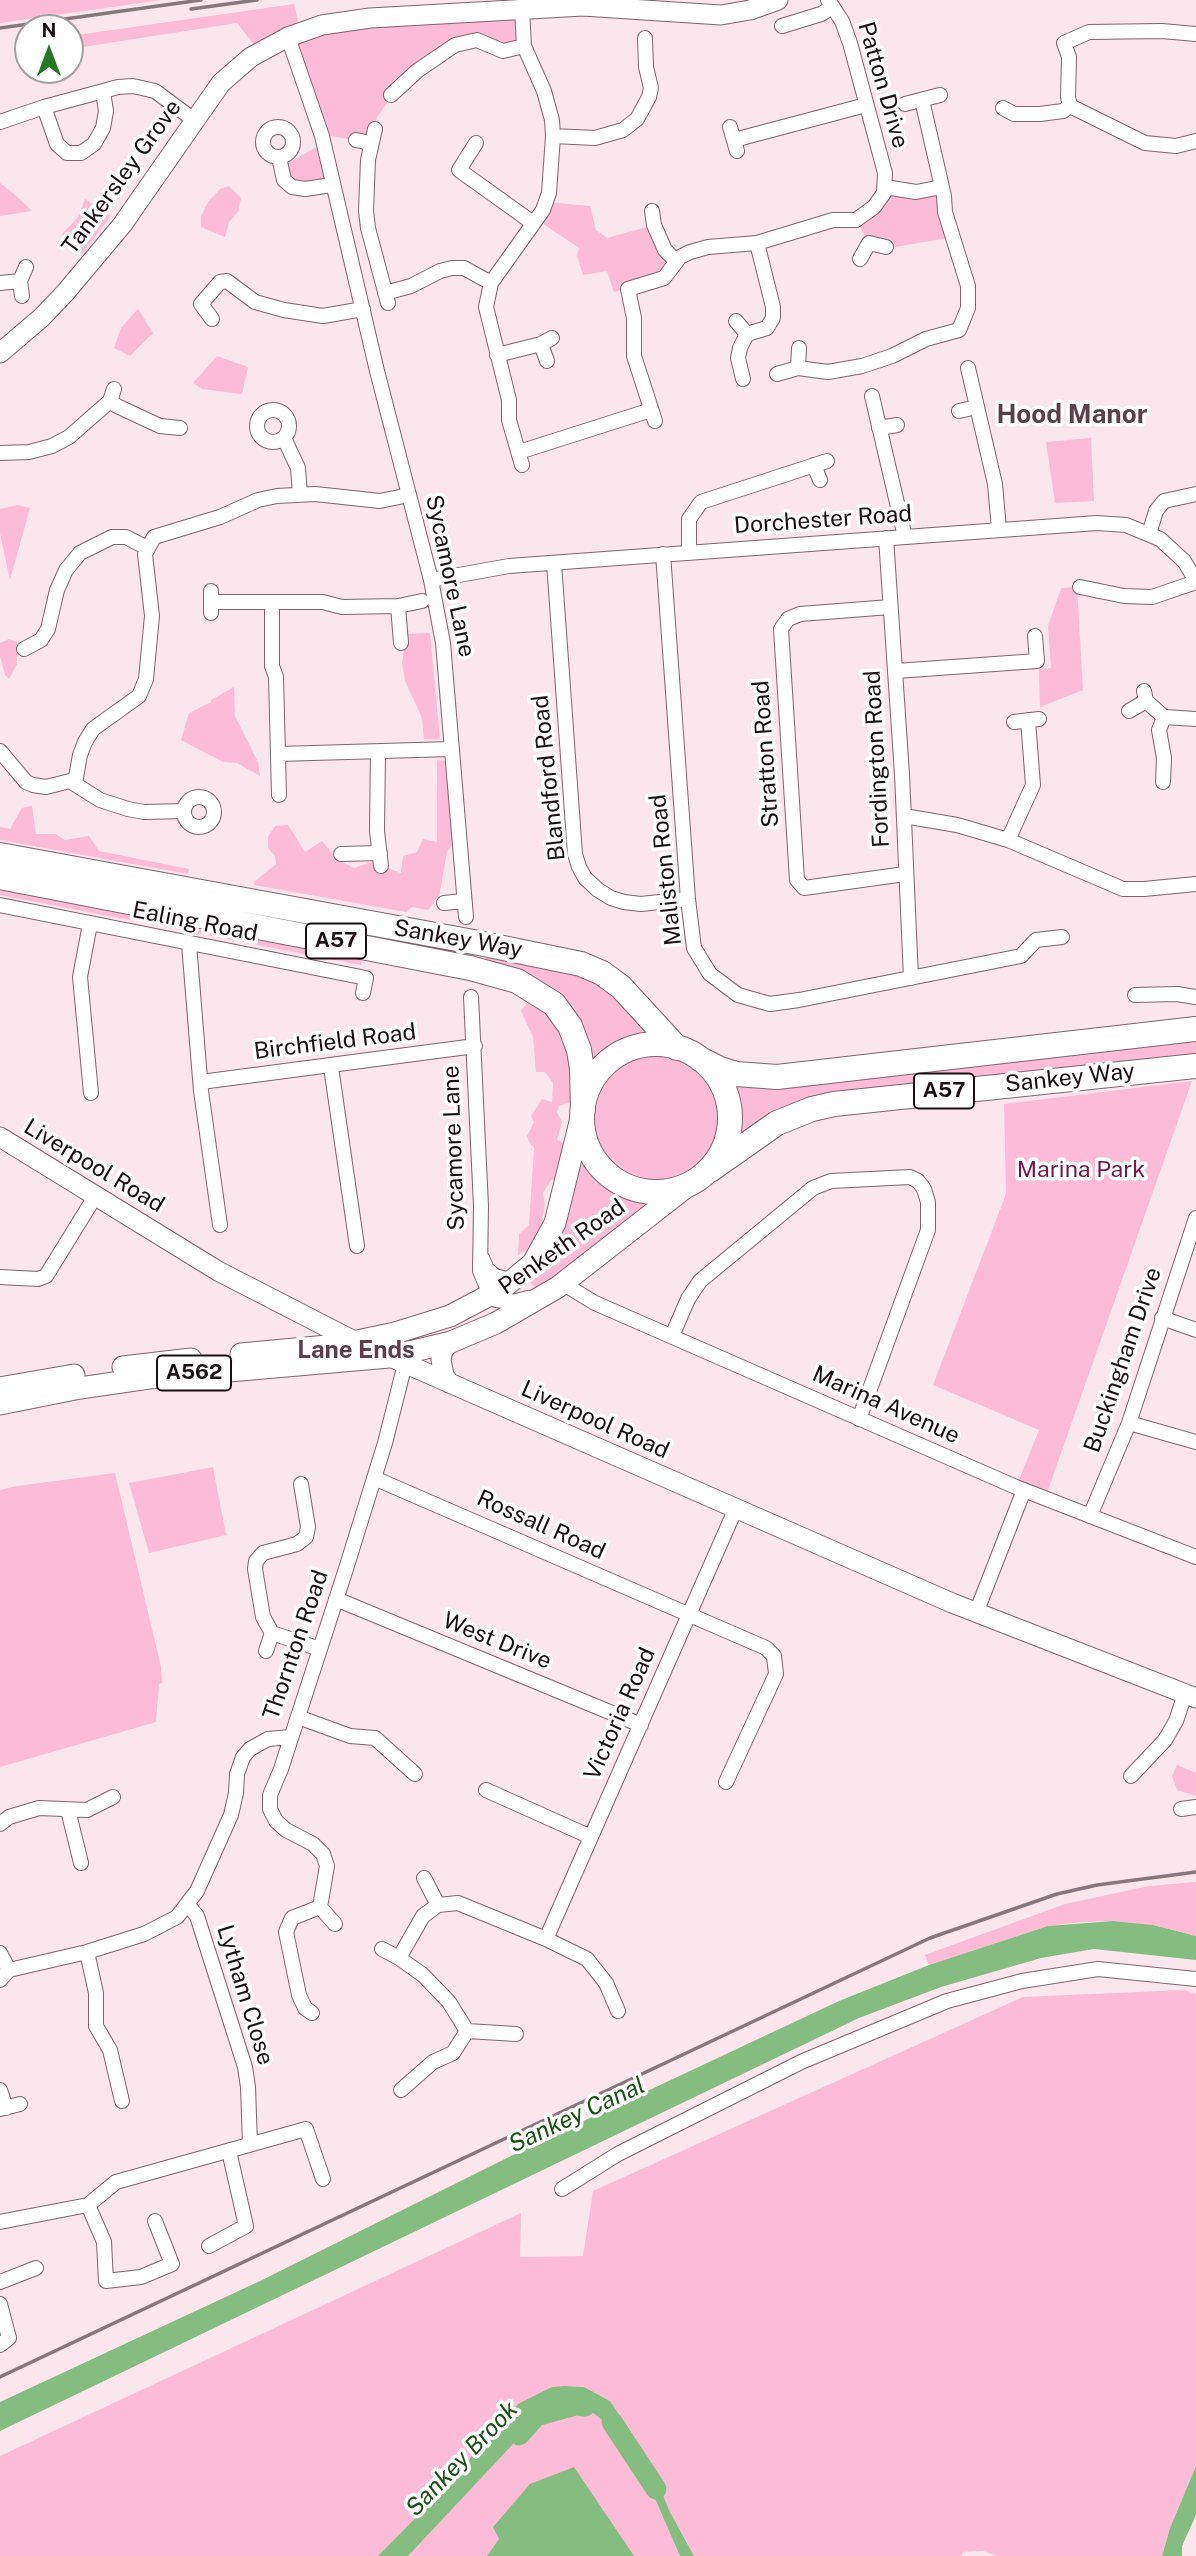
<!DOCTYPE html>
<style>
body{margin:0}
#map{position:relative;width:1196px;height:2556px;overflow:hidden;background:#fbe6ee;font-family:"Public Sans",sans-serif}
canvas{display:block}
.north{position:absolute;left:14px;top:14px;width:70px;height:70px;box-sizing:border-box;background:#fff;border:2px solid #a39fa1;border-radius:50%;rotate:0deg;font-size:19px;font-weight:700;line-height:28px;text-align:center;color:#1a0e13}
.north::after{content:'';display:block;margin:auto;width:24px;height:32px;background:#257722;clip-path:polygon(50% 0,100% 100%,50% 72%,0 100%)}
</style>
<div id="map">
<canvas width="1196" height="2556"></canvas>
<div class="north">N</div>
</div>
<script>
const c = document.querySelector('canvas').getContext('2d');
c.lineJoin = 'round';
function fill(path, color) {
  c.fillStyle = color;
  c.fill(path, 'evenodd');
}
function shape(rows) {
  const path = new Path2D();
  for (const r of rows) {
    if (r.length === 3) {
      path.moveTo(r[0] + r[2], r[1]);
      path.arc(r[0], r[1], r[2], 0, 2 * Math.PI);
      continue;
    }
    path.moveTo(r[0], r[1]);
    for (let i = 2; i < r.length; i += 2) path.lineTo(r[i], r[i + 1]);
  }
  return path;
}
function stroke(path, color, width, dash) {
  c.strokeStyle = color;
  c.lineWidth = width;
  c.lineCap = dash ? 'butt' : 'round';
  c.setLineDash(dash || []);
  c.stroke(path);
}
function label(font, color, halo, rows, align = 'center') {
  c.font = font + ' "Public Sans",sans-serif';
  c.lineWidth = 7;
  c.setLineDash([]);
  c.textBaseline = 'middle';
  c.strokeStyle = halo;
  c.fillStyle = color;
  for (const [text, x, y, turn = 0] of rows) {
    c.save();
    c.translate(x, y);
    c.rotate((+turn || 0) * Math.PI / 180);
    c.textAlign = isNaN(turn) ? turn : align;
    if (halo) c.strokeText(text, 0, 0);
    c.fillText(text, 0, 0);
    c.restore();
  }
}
fill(shape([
 [0,0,161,0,0,23],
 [294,4,298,21,292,30,256,47,237,23,70,49,70,36],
 [522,9,523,37,514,49,472,40,398,88,377,117,370,143,325,135,299,44,306,34],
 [320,145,327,183,305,189,279,168],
 [0,183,13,193,32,211,0,216],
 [229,186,241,198,238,212,229,222,225,237,201,227,201,216,208,202,220,189],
 [885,187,942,187,954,237,889,248,869,243,856,220],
 [85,199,111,216,82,254,62,234,78,217],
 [547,202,590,206,596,230,607,238,654,225,676,261,668,275,614,292,607,271,583,275,577,256,579,248,536,219],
 [138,309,153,333,130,356,114,348,121,328],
 [217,356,248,367,242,394,202,389,193,383],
 [1091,438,1094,501,1055,503,1046,442],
 [18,505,30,508,10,580,0,534,0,509],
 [1077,587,1083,690,1040,707,1039,669,1051,668,1048,626,1061,588],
 [430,633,440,739,424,739,422,718,405,681,402,663,406,634],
 [9,639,17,642,17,664,9,679,5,675,0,656,0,643],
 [234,687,235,716,258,762,260,776,237,763,223,762,181,740,189,713,211,702,211,700],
 [437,760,447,761,454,842,447,852,439,897,428,910,412,907,406,912,254,885,254,882,276,864,275,856,268,848,268,837,275,826,288,825,305,852,322,841,338,860,354,868,371,862,401,873,403,856,417,852,423,839,437,842],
 [32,806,36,834,55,834,65,840,89,836,99,851,189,869,188,874,0,840,0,827,10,829,22,808],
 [0,880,363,956,361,965,0,895],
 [487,955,600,980,654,1038,632,1041,619,1045,594,1064,584,1043,486,959],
 [529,999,540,1006,568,1038,574,1101,559,1106,557,1112,562,1122,557,1140,567,1145,561,1179,551,1180,543,1193,545,1205,540,1231,531,1248,518,1255,519,1234,529,1225,534,1148,529,1142,527,1136,534,1122,531,1116,542,1099,552,1102,553,1083,545,1072,536,1072,533,1037,521,1011],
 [1196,1034,1196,1058,856,1094,736,1140,735,1137,736,1102,728,1080],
 [655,1119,65],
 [1192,1081,1047,1493,1018,1482,1039,1430,933,1385,1006,1194,1004,1104],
 [581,1156,597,1176,609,1186,626,1193,655,1199,580,1261,535,1287,526,1279],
 [213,1467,226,1535,149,1553,129,1483],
 [115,1473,161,1667,162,1683,159,1684,156,1722,0,1767,0,1490,17,1486],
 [1177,1765,1196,1773,1196,1796,1177,1790,1172,1776],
 [1196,1882,1196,1936,1153,1925,1113,1921,1081,1922,1048,1926,929,1965,925,1955,1065,1904,1149,1886],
 [1184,1990,1196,1994,1196,2466,1170,2528,1162,2556,997,2556,983,2551,963,2552,961,2556,694,2556,610,2401,584,2387,565,2386,518,2404,429,2504,378,2556,0,2556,0,2456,521,2213,520,2257,583,2256,593,2191,1023,1997],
 [575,2409,587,2409,614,2428,638,2460,680,2556,408,2556,544,2410]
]), '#fcbcd7');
fill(shape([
 [1113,1921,1153,1925,1196,1936,1196,1960,1094,1949,1041,1958,941,1987,859,2018,0,2431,0,2402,260,2281,545,2139,839,2001,929,1965,1048,1926],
 [565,2386,584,2387,610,2401,648,2459,669,2510,694,2556,680,2556,638,2460,614,2429,588,2409,575,2409,544,2411,408,2556,378,2556,429,2504,518,2404,552,2387],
 [1196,2466,1196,2515,1182,2546,1182,2556,1162,2556,1170,2528],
 [574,2467,634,2556,487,2556,499,2539,493,2527,530,2484]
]), '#85bd80');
stroke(shape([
 [612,2422,656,2489],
 [519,2435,536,2416,576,2405,585,2406]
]), '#85bd80', 21);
const street = shape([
 [522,9,524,46,544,91,552,120,553,136,549,193,543,210,491,283,486,307,509,400,509,420,522,465],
 [782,26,821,14,833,7],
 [1196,34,1162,31,1089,32,1064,43,1069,57,1068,97,1070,106,1145,143,1176,146,1196,141],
 [288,37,322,136,377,371,431,580,443,643,466,917],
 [391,95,417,71,455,45,477,40,503,51,524,46],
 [905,104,940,95],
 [44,107,57,144,67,153,81,153,94,144,103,128,106,111,103,92],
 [1003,108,1014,114,1040,114,1063,111,1070,106],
 [0,122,44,107,118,87,133,86,155,91,194,120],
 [278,142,15],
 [730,127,737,151],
 [375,129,368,160,366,211,368,228,388,303],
 [553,136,595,138,623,130,637,119,649,97,651,88,646,67,645,38],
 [356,140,370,143],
 [734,140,866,105],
 [476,143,459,170,533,223],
 [279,157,284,180,292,187,305,189,332,185],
 [885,187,916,192,942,187],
 [652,211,654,225,665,250,676,261],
 [860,259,869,243,886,247],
 [0,283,20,281],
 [385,293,411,286,440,271,452,268,464,268,491,283],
 [22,296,20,281,26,267],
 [212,319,201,304,220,282,227,281,255,302,284,310,323,316,363,309],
 [736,321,747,334],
 [541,344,547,361],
 [497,355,541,344,552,338],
 [798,368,799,348],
 [968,368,995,484,999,529],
 [777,374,798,368,828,372,862,366,892,356,926,339,959,330,968,308,968,286,945,212,944,196,922,100],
 [743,379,738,358,740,348,747,334,767,328,773,318,773,307,757,243],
 [114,389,110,401,117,406,160,426,180,428],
 [872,396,905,537],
 [273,426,16],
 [959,411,977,407],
 [655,421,634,356,634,318,628,289,664,278,680,257,690,252,708,247,757,243,833,220,856,220,874,207,884,193,885,173,850,43,842,21,828,0],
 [879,428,897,425],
 [284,438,298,468,300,494],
 [519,452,651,410],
 [0,453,29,452,52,446,69,437,110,401],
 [814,465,820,480],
 [1149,534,1156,511,1164,501,1196,494],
 [886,538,902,774,911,978],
 [689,553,689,519,701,502,827,461],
 [663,554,688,899,694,948,710,974,738,995,770,1004,799,1000,1021,956,1036,940,1062,937],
 [554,563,575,854,579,867,585,878,598,890,611,898,624,902,641,904,688,899],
 [431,580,509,566,1097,523,1126,525,1160,539,1184,561,1196,581],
 [1080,587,1124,596,1152,597,1196,582],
 [211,591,211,613],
 [211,602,323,602,342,607,398,606,422,601],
 [272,602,272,666,276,677,279,795],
 [398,606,401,643],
 [890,607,800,614,788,619,781,629,797,880,804,888,905,874],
 [24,649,41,640,48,629,57,590,66,570,80,553,112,537,126,537,147,548],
 [896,671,1037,661,1035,636],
 [1146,701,1164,717,1196,719],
 [1129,711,1146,701,1144,691],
 [1014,722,1039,719],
 [0,751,26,782,33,785,46,787,70,781,100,800,128,809,144,812,184,811],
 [378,752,377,831,381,866],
 [278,754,451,749],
 [1163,782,1164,758,1159,730,1164,717],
 [75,783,80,755,85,742,93,729,139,696,146,679,152,616,145,554,154,537,220,517,258,500,277,496,315,494,380,501,409,495],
 [199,812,15],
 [904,816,957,825,1008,840,1123,889,1144,889,1196,884],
 [1008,840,1033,785,1028,720],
 [341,854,380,853],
 [444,903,463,901],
 [0,905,366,978,363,993],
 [90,924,80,977,91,1093],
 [189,944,201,1091,220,1225],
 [1135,995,1177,994,1196,997],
 [471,997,481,1206,480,1271,488,1290,496,1300,512,1302,528,1298],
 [331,1067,357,1246],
 [201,1082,475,1046],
 [482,1258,487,1269,495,1276,513,1281],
 [0,1277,38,1279,46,1276,96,1195],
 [562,1283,595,1303,1016,1487,1196,1557],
 [1162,1318,1196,1330],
 [672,1336,688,1299,700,1281,813,1188,831,1181,910,1177,918,1181,924,1189,928,1202,928,1230,859,1419],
 [1129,1423,1196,1442],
 [374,1478,766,1648,774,1656,776,1674,726,1782],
 [1090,1516,1129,1423,1196,1218],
 [336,1599,641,1725],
 [976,1613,1024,1490],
 [272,1633,263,1617,255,1569,256,1561,263,1553,297,1544,306,1537,308,1527,301,1484],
 [266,1651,272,1633,320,1649],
 [298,1717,350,1736,375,1738,415,1774],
 [1131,1776,1165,1740,1176,1721,1185,1694],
 [486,1790,591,1837],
 [1181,1809,1196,1807],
 [68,1810,81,1863],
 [0,1824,9,1817,39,1808,87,1810,113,1797],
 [424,1878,438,1905],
 [188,1905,197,1916,245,2067,248,2087,250,2144],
 [320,1907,335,1924],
 [546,1939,736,1508],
 [382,1949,399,1958],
 [87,1952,96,1993,96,2026,110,2050,122,2101],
 [0,1953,9,1970],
 [0,1980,9,1970,87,1952,144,1934,177,1917,197,1891,231,1815,236,1793,237,1774,243,1757,250,1749,268,1739,291,1737],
 [312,2013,305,2008,299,1995,286,1932,292,1918,320,1907,327,1866,323,1854,313,1844,286,1830,276,1821,270,1809,270,1795,281,1769,345,1572,385,1443,405,1364],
 [467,2031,449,2002,423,1975,399,1958,423,1916,438,1905,458,1903,546,1939,587,1959,606,1983,618,2011],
 [0,2090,6,2108],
 [401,2090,433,2062,453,2053,467,2031,516,2034],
 [0,2109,20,2104],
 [562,2189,618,2154,801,2062,947,2001,1022,1981,1098,1969,1196,1979],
 [88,2205,104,2242,106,2281,141,2277,172,2264,155,2221],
 [0,2222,88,2205,116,2182,306,2129,323,2179],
 [209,2246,246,2226,229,2151],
 [0,2282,36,2268],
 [0,2304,9,2338,0,2345]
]);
const secondary = shape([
 [0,353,41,318,65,293,122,225,221,83,251,57,288,37,322,25,370,18,583,6,721,15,750,10,778,0],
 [0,1137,218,1271,356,1342,952,1603,1196,1698],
 [449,1383,444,1375,441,1360,443,1350,451,1342]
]);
const primary = shape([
 [241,1354,338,1345,395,1333,450,1316,503,1288,533,1263,555,1223,582,1114],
 [123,1367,191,1359],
 [0,1388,74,1375],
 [0,1404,80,1388,149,1378,389,1357,451,1342,496,1323,558,1287,690,1184]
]);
const highway = shape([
 [0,855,479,943,581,964,602,973,621,987,677,1048],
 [0,877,470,968,517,981,554,1004,570,1026,579,1050,582,1069,583,1110],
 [656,1118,74],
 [700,1059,720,1069,736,1074,777,1077,1196,1029],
 [710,1170,777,1123,812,1109,834,1104,1196,1066]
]);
stroke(street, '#81626f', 16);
stroke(secondary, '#81626f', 21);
stroke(primary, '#81626f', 23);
stroke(highway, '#81626f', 26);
stroke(street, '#fff', 14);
stroke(secondary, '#fff', 19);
stroke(primary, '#fff', 21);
stroke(highway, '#fff', 24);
stroke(shape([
 [191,9,257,0],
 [0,28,201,0],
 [0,2377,930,1938,1057,1894,1097,1885,1196,1872]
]), '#87777d', 3.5);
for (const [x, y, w] of [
 [336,941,60],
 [944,1091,60],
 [194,1373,74]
]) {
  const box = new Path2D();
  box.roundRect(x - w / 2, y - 17.5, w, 35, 5);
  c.fillStyle = '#fff';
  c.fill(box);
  stroke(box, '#1a0e13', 2);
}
label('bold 21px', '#1a0e13', null, [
 ["A57",336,941],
 ["A57",944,1091],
 ["A562",194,1373]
]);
label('23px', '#1a0e13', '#fff', [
 ["Patton Drive",883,85,74],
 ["Tankersley Grove",122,177,-54],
 ["Dorchester Road",823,520,-4],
 ["Sycamore Lane",450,576,78],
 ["Stratton Road",766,754,-94],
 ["Fordington Road",877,759,-93],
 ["Blandford Road",549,778,-96],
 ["Maliston Road",666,870,-96],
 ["Ealing Road",195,922,11],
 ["Sankey Way",458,939,10],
 ["Birchfield Road",335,1042,-7],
 ["Sankey Way",1070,1078,-6],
 ["Sycamore Lane",454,1148,-92],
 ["Liverpool Road",94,1166,31],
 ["Penketh Road",562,1247,-35],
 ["Buckingham Drive",1123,1360,-71],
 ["Marina Avenue",886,1405,24],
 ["Liverpool Road",595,1420,24],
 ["Rossall Road",541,1525,24],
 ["West Drive",497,1641,22],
 ["Thornton Road",296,1645,-71],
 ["Victoria Road",620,1714,-66],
 ["Lytham Close",245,1995,73]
]);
label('23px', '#74184b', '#fff', [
 ["Marina Park",1081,1170]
]);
label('bold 24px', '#5b3e4a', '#fff', [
 ["Lane Ends",356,1351]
]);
label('italic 24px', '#185015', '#fff', [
 ["Sankey Canal",577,2115,-25],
 ["Sankey Brook",462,2459,-46]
]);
label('bold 26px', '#5b3e4a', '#fff', [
 ["Hood Manor",1072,415]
]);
</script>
